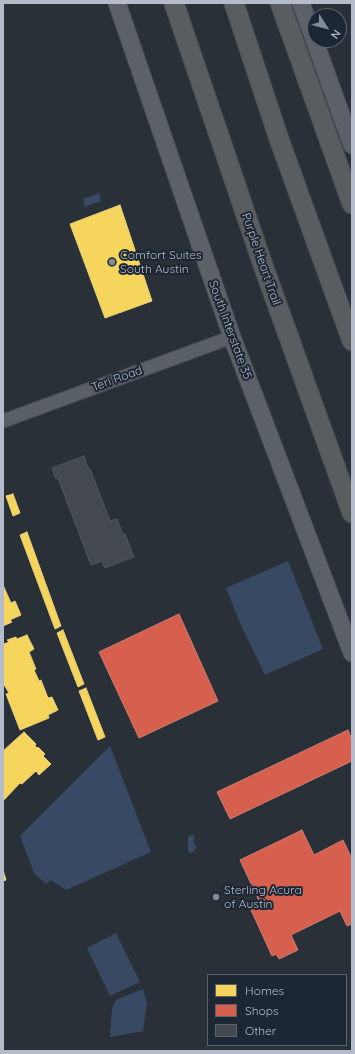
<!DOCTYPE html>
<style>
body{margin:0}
#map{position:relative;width:355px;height:1054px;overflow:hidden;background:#2a3038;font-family:Quicksand,sans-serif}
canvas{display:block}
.frame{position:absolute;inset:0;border:4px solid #b4bcc9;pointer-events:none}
.legend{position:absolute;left:207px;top:974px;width:140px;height:72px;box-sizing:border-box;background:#1d2633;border:1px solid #59626f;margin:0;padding:5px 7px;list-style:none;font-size:12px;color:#b4bcc9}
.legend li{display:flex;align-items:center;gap:8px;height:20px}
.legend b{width:20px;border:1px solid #59626f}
.north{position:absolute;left:307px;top:8px;width:40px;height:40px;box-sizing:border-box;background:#1d2633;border:1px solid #59626f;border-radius:50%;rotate:126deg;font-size:11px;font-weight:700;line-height:16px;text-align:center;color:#b4bcc9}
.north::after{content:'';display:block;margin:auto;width:14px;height:18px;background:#848b96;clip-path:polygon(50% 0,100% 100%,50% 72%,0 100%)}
</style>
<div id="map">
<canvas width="355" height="1054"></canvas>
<div class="frame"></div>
<ul class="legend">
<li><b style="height:11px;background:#f6d55c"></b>Homes</li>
<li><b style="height:11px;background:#d6604d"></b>Shops</li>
<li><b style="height:11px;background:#444950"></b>Other</li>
</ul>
<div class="north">N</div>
</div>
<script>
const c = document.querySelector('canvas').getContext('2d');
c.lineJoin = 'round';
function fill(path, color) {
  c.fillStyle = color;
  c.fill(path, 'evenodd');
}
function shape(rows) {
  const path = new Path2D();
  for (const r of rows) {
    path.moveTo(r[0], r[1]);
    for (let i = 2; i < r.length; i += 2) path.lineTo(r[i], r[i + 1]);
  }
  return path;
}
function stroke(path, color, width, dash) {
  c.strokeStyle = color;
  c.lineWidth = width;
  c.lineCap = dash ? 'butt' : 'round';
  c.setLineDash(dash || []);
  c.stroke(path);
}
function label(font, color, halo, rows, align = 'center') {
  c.font = font + ' Quicksand,sans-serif';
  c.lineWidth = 4;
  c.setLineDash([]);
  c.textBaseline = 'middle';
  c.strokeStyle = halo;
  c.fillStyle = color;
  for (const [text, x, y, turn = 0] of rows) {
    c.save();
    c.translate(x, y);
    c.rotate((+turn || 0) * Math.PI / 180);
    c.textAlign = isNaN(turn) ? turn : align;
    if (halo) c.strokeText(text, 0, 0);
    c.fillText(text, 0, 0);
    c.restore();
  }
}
fill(shape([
 [99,193,101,201,85,207,83,199],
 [288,561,323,649,265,675,240,623,226,588],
 [110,746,151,852,66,890,51,880,46,884,34,873,20,836],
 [194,835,194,844,197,847,192,853,188,852,188,836],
 [116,933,140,982,110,996,87,948],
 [143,989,147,1003,143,1031,110,1037,112,1008,116,1000]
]), '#384963');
const homes = shape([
 [120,205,152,301,105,318,70,224,120,205],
 [13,494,20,513,13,516,6,496,13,494],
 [27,532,61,626,55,629,20,535,27,532],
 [3,585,11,603,15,601,21,615,10,620,12,622,3,626,3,585],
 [63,630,84,684,78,687,57,633,63,630],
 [27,635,34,649,29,652,36,669,34,670,39,681,41,680,48,698,52,697,58,710,48,715,49,718,20,730,6,694,9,693,3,683,3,642,4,644,9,642,7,640,16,637,17,639,27,635],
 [86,688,105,737,98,740,79,691,86,688],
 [24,732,36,744,35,746,37,748,38,747,45,754,43,756,51,764,39,775,36,771,22,784,20,783,3,801,3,751,24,732],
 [3,870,6,880,3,881,3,870]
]);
fill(homes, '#f6d55c');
stroke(homes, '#e2ce7d', 1);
const shops = shape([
 [179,614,218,701,139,738,99,652,179,614],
 [348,730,352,740,352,761,230,819,217,792,348,730],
 [302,830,314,855,343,840,352,859,352,924,347,926,340,911,291,935,298,950,279,959,276,954,272,956,251,910,261,905,240,860,302,830]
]);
fill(shops, '#d6604d');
stroke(shops, '#cc7c72', 1);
const building = shape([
 [84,456,88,468,90,469,110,521,117,519,123,535,125,534,134,557,105,568,102,561,91,565,58,478,56,479,52,468,84,456]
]);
fill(building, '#444950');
stroke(building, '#52575f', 1);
const minor = shape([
 [3,421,232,337]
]);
const major = shape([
 [117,3,232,337,352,653],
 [301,3,352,145]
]);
const highway = shape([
 [174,3,264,268,352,513],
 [234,3,279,139,352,341],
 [280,3,352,204]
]);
stroke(minor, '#484c53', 15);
stroke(major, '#484c55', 19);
stroke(highway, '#474c53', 21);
stroke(minor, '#5a5e66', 13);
stroke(major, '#5c6168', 17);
stroke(highway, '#5a5d60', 19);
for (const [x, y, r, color] of [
 [112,262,4,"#848b96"],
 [216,897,4,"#848b96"]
]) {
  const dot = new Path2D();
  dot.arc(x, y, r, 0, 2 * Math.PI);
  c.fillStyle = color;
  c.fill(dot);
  stroke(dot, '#1d2633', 1.5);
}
label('12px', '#b4bcc9', '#1d2633', [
 ["Comfort Suites",120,255],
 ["South Austin",120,269],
 ["Sterling Acura",224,890],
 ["of Austin",224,904]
], 'left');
label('12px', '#b4bcc9', '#1d2633', [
 ["Purple Heart Trail",261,259,71],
 ["South Interstate 35",230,330,70],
 ["Teri Road",117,379,-20]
]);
</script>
